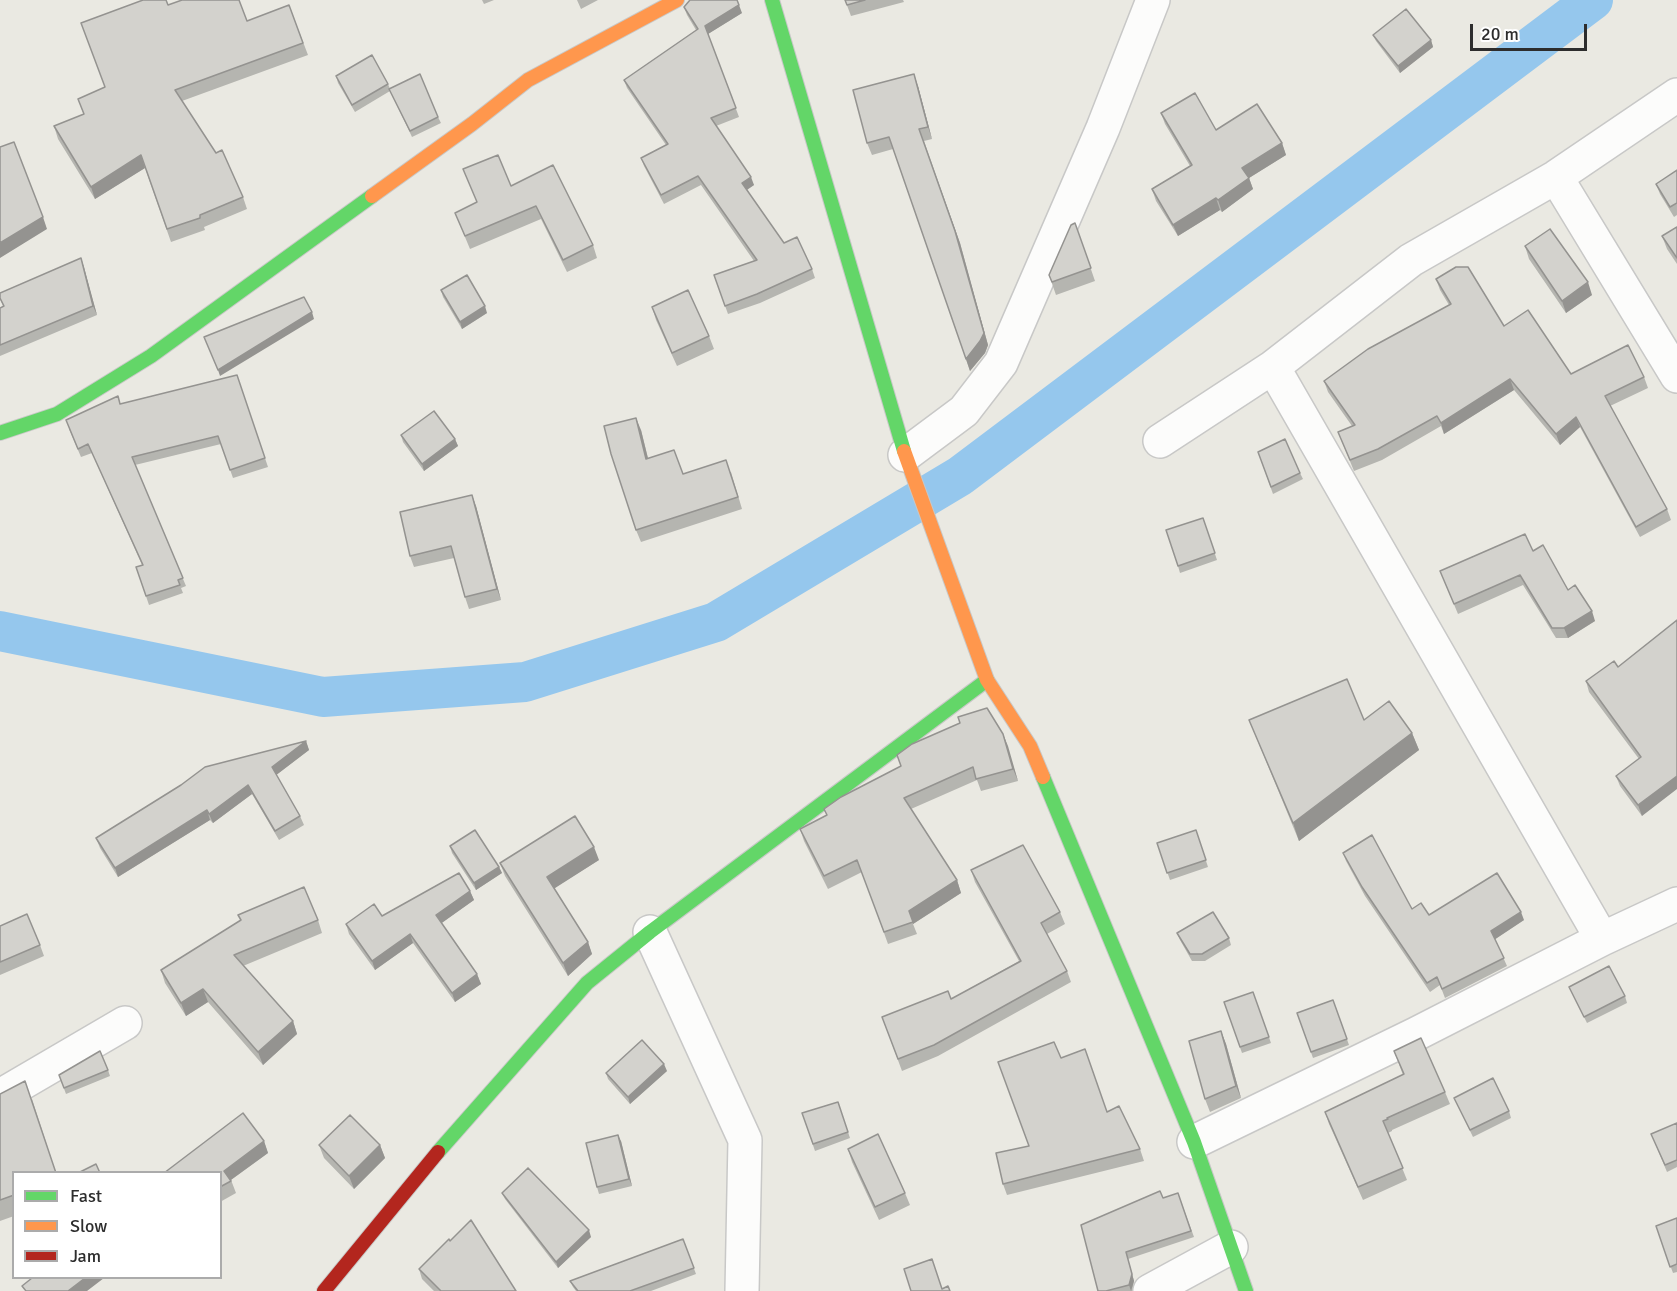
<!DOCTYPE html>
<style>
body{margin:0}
#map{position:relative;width:1677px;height:1291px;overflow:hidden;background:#eae9e2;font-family:Signika,sans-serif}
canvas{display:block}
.legend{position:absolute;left:12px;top:1171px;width:210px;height:108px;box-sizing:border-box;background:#fff;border:2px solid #ababab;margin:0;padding:8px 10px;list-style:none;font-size:18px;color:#2d2d2d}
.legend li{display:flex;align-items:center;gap:12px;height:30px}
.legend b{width:30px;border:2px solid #ababab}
.scale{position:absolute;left:1470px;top:24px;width:117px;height:27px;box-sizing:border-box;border:3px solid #2d2d2d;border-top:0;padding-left:8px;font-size:18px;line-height:21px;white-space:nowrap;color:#2d2d2d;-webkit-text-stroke:4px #fff;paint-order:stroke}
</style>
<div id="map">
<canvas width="1677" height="1291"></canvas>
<ul class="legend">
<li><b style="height:8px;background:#63d668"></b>Fast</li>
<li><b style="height:8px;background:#ff974d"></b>Slow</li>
<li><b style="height:8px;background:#b3261e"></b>Jam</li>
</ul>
<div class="scale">20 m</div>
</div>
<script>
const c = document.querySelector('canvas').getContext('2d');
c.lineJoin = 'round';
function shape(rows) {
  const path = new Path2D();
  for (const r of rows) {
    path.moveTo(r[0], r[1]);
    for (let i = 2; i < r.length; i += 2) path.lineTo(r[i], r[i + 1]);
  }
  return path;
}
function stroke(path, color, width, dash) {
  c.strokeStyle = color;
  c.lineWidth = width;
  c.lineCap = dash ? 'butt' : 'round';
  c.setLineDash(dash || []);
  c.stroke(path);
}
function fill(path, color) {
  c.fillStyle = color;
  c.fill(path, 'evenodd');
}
stroke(shape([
 [0,631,323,697,525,682,716,622,960,476,1593,0]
]), '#95c7ed', 40);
const street = shape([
 [1556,177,1677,376],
 [1273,367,1602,939],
 [1160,441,1273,367,1411,260,1556,177,1677,95],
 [905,455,964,411,1001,363,1103,128,1153,0],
 [650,932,745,1140,742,1291],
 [0,1096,125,1023],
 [1194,1142,1416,1034,1602,939,1677,904],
 [1150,1291,1231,1247]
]);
const fast = shape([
 [772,0,904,451],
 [0,433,57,414,151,356,372,196],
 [1043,777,1194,1142,1246,1291],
 [438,1152,587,983,650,932,987,680]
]);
const slow = shape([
 [372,196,472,124,528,80,677,0],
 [904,451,987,680,1030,746,1043,777]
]);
const jam = shape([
 [324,1291,438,1152]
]);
stroke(street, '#c8c8c7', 36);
stroke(fast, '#c8c8c7', 16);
stroke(slow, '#c8c8c7', 16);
stroke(jam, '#c8c8c7', 16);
stroke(street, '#fcfcfb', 33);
stroke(fast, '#63d668', 14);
stroke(slow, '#ff974d', 14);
stroke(jam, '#b3261e', 14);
fill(shape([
 [482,0,494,0,484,4],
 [577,0,598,0,581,9],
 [845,0,903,0,904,2,851,16],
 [168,5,247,21,289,5,308,55,182,101,243,197,247,209,204,227,205,230,171,242,145,168,95,199,58,139,54,126,84,115,78,99,105,87],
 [684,7,742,13,708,34,739,117,716,126,754,185,747,190,784,243,812,269,815,278,760,303,728,314,714,275,754,261,701,185,664,204,644,166,641,158,666,145,627,88,624,80,696,30,687,15],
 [1373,35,1431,40,1433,47,1400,73,1376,41],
 [336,76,388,84,390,89,438,117,441,123,412,137,390,91,355,112,338,83],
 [918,86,932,139,924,141,960,243,988,345,985,353,970,371,893,149,872,155,867,143],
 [1161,113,1216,130,1282,143,1286,155,1249,178,1253,189,1222,212,1220,210,1178,236,1156,201,1152,189,1190,166,1165,124],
 [463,169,511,186,593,245,597,258,567,272,541,219,470,249,455,213,477,202],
 [1677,170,1677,215,1674,217,1660,194,1656,184],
 [1075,223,1095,281,1056,295,1049,275],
 [1677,227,1677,264,1667,249,1662,236],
 [1525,246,1592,295,1566,313,1529,259],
 [81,258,97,315,0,356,0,308,3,306,0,299],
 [1436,279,1571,374,1644,377,1648,388,1610,406,1667,509,1671,520,1640,537,1580,427,1560,445,1514,390,1444,434,1441,426,1382,460,1354,471,1338,432,1352,426,1328,392,1324,381,1449,305,1440,290],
 [441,290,487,313,462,329,443,297],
 [652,307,709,336,714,349,677,366,656,320],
 [237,375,268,467,233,478,221,444,135,465,186,586,181,588,183,593,149,605,136,567,142,565,92,453,81,457,69,429,121,404],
 [641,430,648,458,683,474,731,472,742,509,641,542,636,530],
 [401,435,455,439,458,446,424,471,403,442],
 [1258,452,1300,473,1303,479,1273,494],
 [476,506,501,600,469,609,465,597,454,558,414,567,410,556],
 [1203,518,1217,560,1180,573,1178,566],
 [1533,551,1595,621,1568,638,1556,638,1523,585,1458,614,1440,571],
 [1677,620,1642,816,1620,786,1616,776,1639,759,1589,692,1586,681,1618,667],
 [1249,720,1364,720,1412,733,1419,750,1299,841],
 [1003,734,1018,781,981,791,977,780,911,809,957,880,961,893,913,924,917,934,888,944,862,872,828,889,804,841,800,829,827,816,824,809,901,766,897,755],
 [306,741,309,750,276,775,300,816,304,825,279,840,252,794,213,823,210,820,118,877,100,848,96,838],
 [1196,830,1208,867,1170,880,1157,843],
 [450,846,499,867,502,873,476,890,452,853],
 [1343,853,1412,909,1429,915,1524,920,1495,939,1507,966,1445,998,1440,985,1430,992,1365,896,1346,861],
 [599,860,554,888,588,942,592,954,568,976,505,876,500,863],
 [971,870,1060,912,1065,924,1047,934,1067,971,1071,982,938,1056,902,1071,882,1017,951,999,1019,961,975,882],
 [470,891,474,900,441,923,477,974,481,984,455,1002,413,943,375,970,349,934,346,924,382,916],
 [318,920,322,933,243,966,293,1021,297,1034,263,1065,208,1002,186,1016,165,983,161,970],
 [0,926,40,945,44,956,0,975],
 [1177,933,1229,938,1231,945,1205,961,1192,961,1180,940],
 [1569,987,1625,996,1627,1003,1587,1023],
 [1253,992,1271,1043,1242,1053,1224,1002],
 [1333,1000,1349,1045,1313,1058,1297,1013],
 [1221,1031,1226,1044,1241,1098,1210,1112,1205,1099],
 [1394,1051,1445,1092,1450,1104,1392,1130,1392,1131,1388,1133,1407,1180,1363,1200,1329,1124,1325,1112,1403,1075],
 [1061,1058,1140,1149,1144,1161,1007,1195,1003,1184,1029,1146],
 [108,1070,110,1076,66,1094,59,1075],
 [667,1071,630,1104,608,1079,606,1073],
 [0,1094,32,1099,56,1173,14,1173,14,1216,0,1221],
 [1454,1098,1509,1111,1511,1118,1473,1137],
 [838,1102,850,1138,815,1151,802,1113],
 [1677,1123,1677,1167,1667,1172,1654,1141],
 [264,1141,268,1153,231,1180,236,1193,220,1202,220,1173],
 [621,1141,632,1186,599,1194,597,1187],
 [319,1145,380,1145,385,1158,354,1189,324,1158],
 [848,1149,905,1193,910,1205,879,1220,852,1162],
 [502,1193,591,1237,558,1268,505,1199],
 [1178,1193,1194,1237,1128,1259,1134,1281,1132,1291,1098,1291,1163,1198],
 [1677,1218,1677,1272,1673,1273,1656,1226],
 [683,1239,696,1274,651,1291,576,1291,573,1287,570,1281],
 [419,1269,516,1291,434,1291,422,1279]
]), '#b5b5b0');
fill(shape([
 [739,5,742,13,708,34,705,26],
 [1431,40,1433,47,1400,73,1398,66],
 [914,74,918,86,932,139,928,127],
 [919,129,960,243,988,345,985,353,970,371,966,359],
 [1282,143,1286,155,1249,178,1253,189,1222,212,1218,200,1242,168],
 [141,155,145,168,95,199,91,187],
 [751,177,754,185,745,191,742,183],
 [1216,198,1220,210,1178,236,1173,225],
 [43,217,47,229,0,258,0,243],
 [81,258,84,267,97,315,93,306],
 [1588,282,1592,295,1566,313,1562,301],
 [485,306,487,313,462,329,460,322],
 [312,312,314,319,220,376,218,370],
 [1510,379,1514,390,1444,434,1441,423],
 [1576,417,1580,427,1560,445,1556,434],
 [636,418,641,430,651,471,646,459],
 [455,439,458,446,424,471,422,464],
 [472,495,476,506,501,600,497,589],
 [1592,611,1595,621,1568,638,1564,628],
 [1412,733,1419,750,1299,841,1293,823],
 [1003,734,1008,746,1018,781,1013,769],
 [306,741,309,750,275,776,272,767],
 [1677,776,1677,789,1642,816,1638,805],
 [248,785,252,794,213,823,209,814],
 [207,810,210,820,118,877,115,868],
 [594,847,599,860,552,890,547,877],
 [499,867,502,873,476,890,474,883],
 [957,880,961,893,913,924,909,911],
 [470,891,474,900,439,925,436,915],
 [1521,912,1524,920,1494,940,1491,931],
 [410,934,413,943,375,970,372,961],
 [588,942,592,954,568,976,563,963],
 [477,974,481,984,455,1002,452,993],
 [203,989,208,1002,186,1016,181,1003],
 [293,1021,297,1034,263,1065,258,1052],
 [1221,1031,1226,1044,1241,1098,1236,1086],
 [664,1064,667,1071,630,1104,628,1097],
 [618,1135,621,1141,632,1186,629,1179],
 [264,1141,268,1153,228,1182,224,1171],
 [380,1145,385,1158,354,1189,349,1176],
 [589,1230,591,1237,558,1268,556,1262],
 [1126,1252,1134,1281,1131,1291,1129,1285],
 [85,1278,104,1278,87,1291,68,1291]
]), '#949390');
const building = shape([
 [143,0,166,0,168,5,182,0,239,0,247,21,289,5,303,43,175,90,216,153,222,150,243,197,200,215,200,218,167,229,141,155,91,187,54,126,84,114,78,99,105,87,81,23,143,0],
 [690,0,737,0,739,5,705,26,736,108,711,118,751,177,742,183,784,243,797,237,812,269,757,294,725,306,714,275,757,260,698,176,661,195,641,158,668,144,624,80,698,29,684,7,690,0],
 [845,0,865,0,847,5,845,0],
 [1406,9,1431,40,1398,66,1373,35,1406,9],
 [372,55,388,84,352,105,336,76,372,55],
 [420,74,438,117,410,131,389,89,420,74],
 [914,74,928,127,919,129,955,231,984,333,980,341,966,359,889,137,867,143,853,90,914,74],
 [1195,93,1216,130,1257,104,1282,143,1242,168,1249,178,1218,200,1216,198,1173,225,1152,189,1192,165,1161,113,1195,93],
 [14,142,43,217,0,243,0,147,14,142],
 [498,155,511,186,553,165,593,245,563,260,536,206,465,236,455,213,477,202,463,169,498,155],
 [1677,170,1677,203,1670,207,1656,184,1677,170],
 [1075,223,1091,268,1052,282,1049,275,1071,225,1075,223],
 [1677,227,1677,258,1662,236,1677,227],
 [1550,229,1588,282,1562,301,1525,246,1550,229],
 [81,258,93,306,0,345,0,308,4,306,0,298,0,293,81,258],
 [1456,267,1468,267,1504,326,1528,310,1571,374,1628,345,1644,377,1605,396,1667,509,1636,527,1576,417,1556,434,1510,379,1441,423,1437,416,1378,449,1350,460,1338,432,1355,425,1324,381,1368,349,1451,304,1436,279,1456,267],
 [467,275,485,306,460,322,441,290,467,275],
 [688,290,709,336,672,353,652,307,688,290],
 [304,297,312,312,218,370,204,337,304,297],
 [237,375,265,458,230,470,218,436,132,457,183,578,178,580,180,585,146,596,136,567,143,565,88,444,78,449,66,420,118,396,120,404,237,375],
 [434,411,455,439,422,464,401,435,434,411],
 [636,418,646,459,674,450,683,474,726,460,738,497,636,530,611,454,604,426,636,418],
 [1285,439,1300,473,1271,487,1258,452,1285,439],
 [472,495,497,589,465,597,451,546,410,556,400,512,472,495],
 [1203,518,1215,553,1178,566,1166,530,1203,518],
 [1525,534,1533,551,1543,545,1568,590,1575,585,1592,611,1564,628,1552,628,1520,575,1454,604,1440,571,1525,534],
 [1677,620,1677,776,1638,805,1616,776,1641,757,1586,681,1614,661,1618,667,1677,620],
 [1347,679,1364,720,1389,701,1412,733,1293,823,1249,720,1347,679],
 [987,708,1003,734,1013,769,976,779,973,767,904,798,957,880,909,911,913,922,884,932,857,860,824,876,800,829,827,815,824,809,841,797,901,766,897,755,912,744,960,723,958,717,987,708],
 [306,741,272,767,300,816,275,831,248,785,209,814,207,810,115,868,96,838,181,785,205,767,306,741],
 [575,816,594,847,547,877,588,942,563,963,500,863,575,816],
 [475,830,499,867,474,883,450,846,475,830],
 [1196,830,1206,860,1167,873,1157,843,1196,830],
 [1372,835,1412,909,1421,903,1429,915,1497,873,1521,912,1491,931,1504,958,1442,989,1437,977,1427,983,1362,887,1343,853,1372,835],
 [1023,845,1060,912,1041,923,1067,971,934,1045,898,1059,882,1017,948,991,951,999,1021,961,971,870,1023,845],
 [459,873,470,891,436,915,477,974,452,993,410,934,372,961,346,924,374,904,382,916,459,873],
 [304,887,318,920,234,955,293,1021,258,1052,203,989,181,1003,161,970,241,920,238,915,304,887],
 [1213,912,1229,938,1202,954,1190,954,1177,933,1213,912],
 [27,914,40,945,0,962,0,926,27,914],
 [1609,966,1625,996,1584,1017,1569,987,1609,966],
 [1253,992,1269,1037,1240,1047,1224,1002,1253,992],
 [1333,1000,1347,1039,1311,1052,1297,1013,1333,1000],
 [1221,1031,1236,1086,1205,1099,1189,1041,1221,1031],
 [1421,1038,1445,1092,1387,1118,1388,1119,1383,1121,1403,1168,1358,1187,1325,1112,1404,1074,1394,1051,1421,1038],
 [642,1040,664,1064,628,1097,606,1073,642,1040],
 [1054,1042,1061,1058,1085,1049,1107,1112,1119,1106,1140,1149,1003,1184,996,1153,1029,1146,998,1062,1054,1042],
 [100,1051,108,1070,64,1088,59,1075,100,1051],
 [1493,1078,1509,1111,1470,1130,1454,1098,1493,1078],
 [25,1081,56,1173,14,1173,14,1195,0,1200,0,1094,25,1081],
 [838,1102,848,1132,813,1144,802,1113,838,1102],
 [243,1113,264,1141,224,1171,231,1181,220,1187,220,1173,164,1173,243,1113],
 [350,1115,380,1145,349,1176,319,1145,350,1115],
 [1677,1123,1677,1160,1665,1165,1651,1134,1677,1123],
 [878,1134,905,1193,875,1207,848,1149,878,1134],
 [618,1135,629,1179,597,1187,586,1143,618,1135],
 [96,1164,100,1173,78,1173,96,1164],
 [528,1168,589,1230,556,1262,502,1193,528,1168],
 [1160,1191,1163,1198,1178,1193,1191,1231,1126,1252,1132,1274,1129,1285,1106,1291,1098,1291,1081,1225,1160,1191],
 [1677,1218,1677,1264,1670,1267,1656,1226,1677,1218],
 [471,1220,516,1291,441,1291,419,1269,449,1239,450,1241,471,1220],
 [683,1239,694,1268,630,1291,578,1291,570,1281,683,1239],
 [932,1259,942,1289,948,1286,950,1291,911,1291,904,1269,932,1259],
 [32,1278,85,1278,68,1291,26,1291,22,1286,32,1278]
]);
fill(building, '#d3d2cd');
stroke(building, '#949390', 1.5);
</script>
